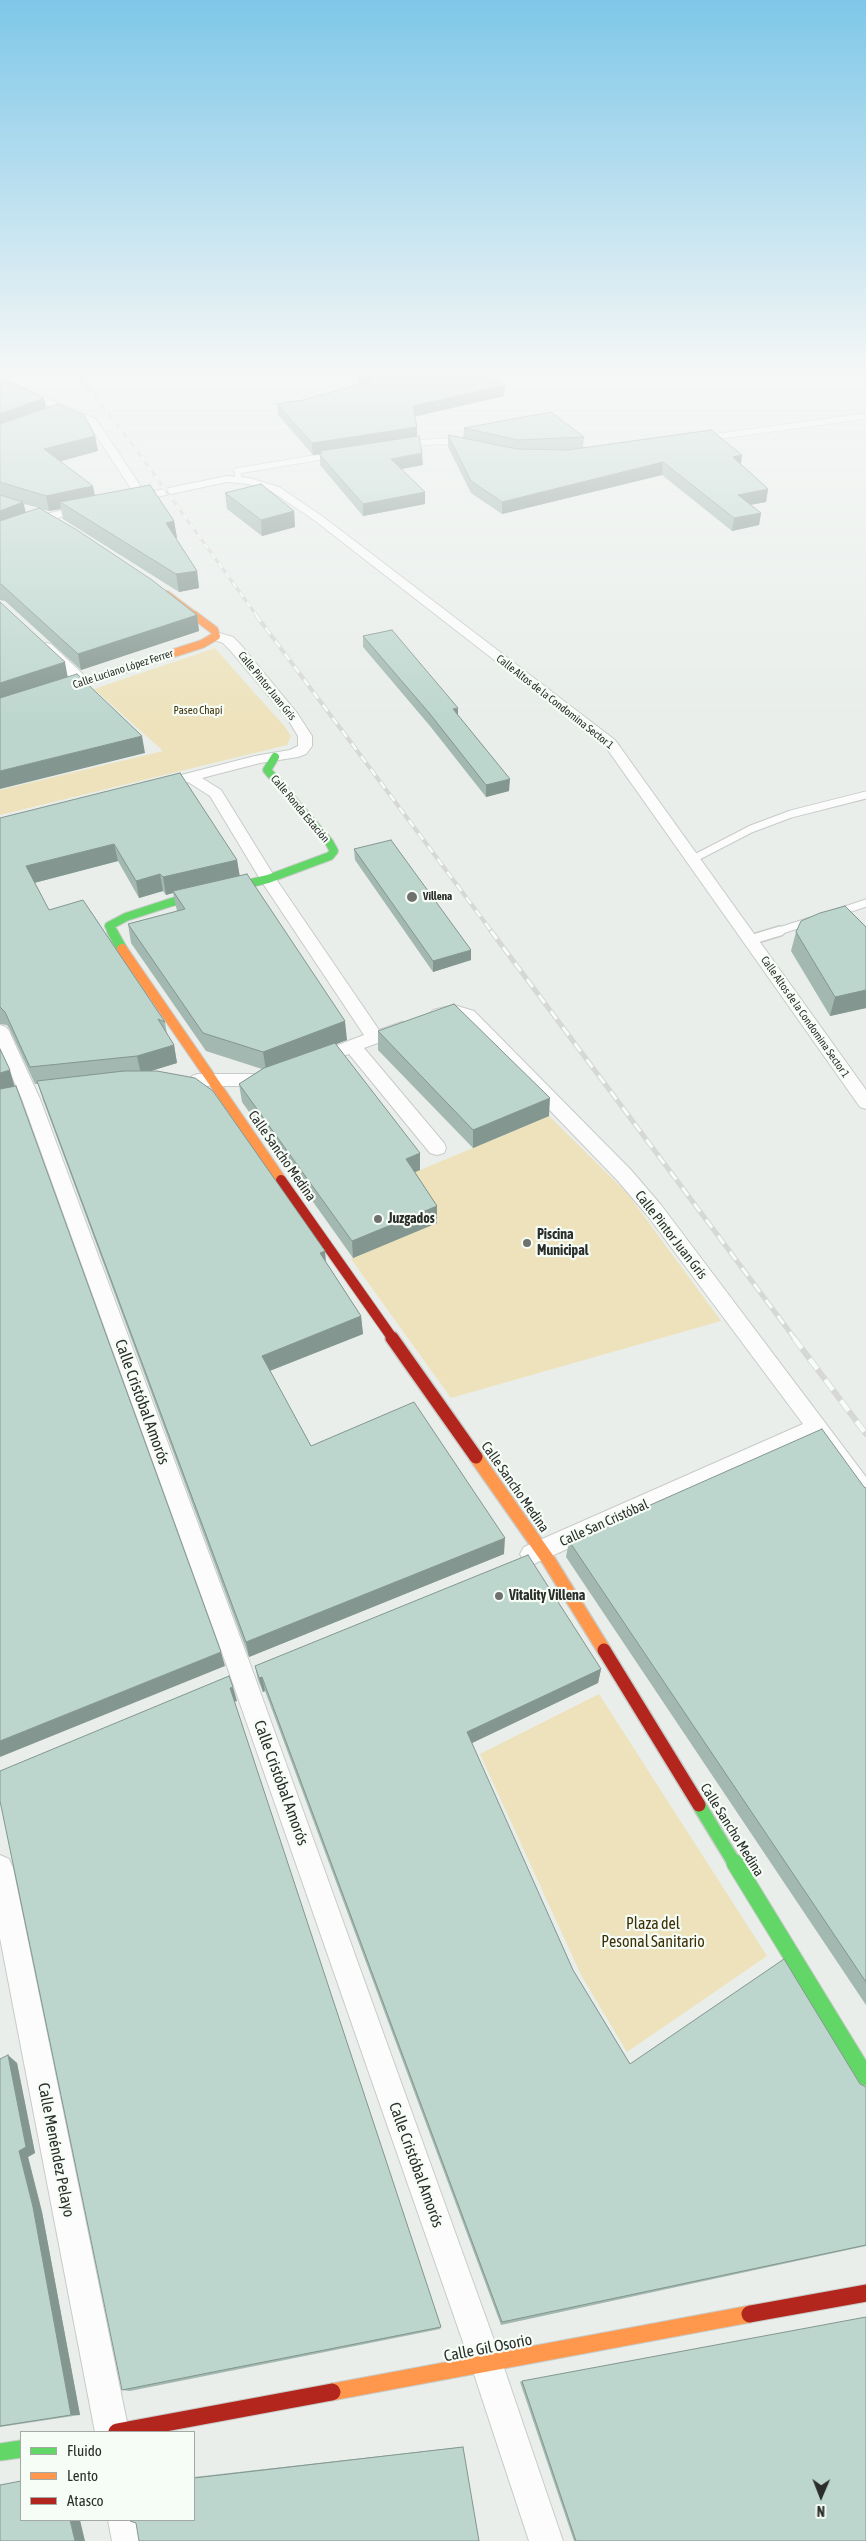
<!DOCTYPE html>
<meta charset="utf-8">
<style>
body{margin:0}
#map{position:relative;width:866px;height:2541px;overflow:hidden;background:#e9eeea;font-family:"Asap Condensed",sans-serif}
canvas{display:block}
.legend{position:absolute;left:20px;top:2431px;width:175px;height:90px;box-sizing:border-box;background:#f6fcf6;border:1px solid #a5a9a5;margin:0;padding:6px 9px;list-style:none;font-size:15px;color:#2b2d2b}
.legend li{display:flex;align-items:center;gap:10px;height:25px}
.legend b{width:25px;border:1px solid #a5a9a5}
.north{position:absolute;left:796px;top:2471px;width:50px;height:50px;-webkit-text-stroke:4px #f6fcf6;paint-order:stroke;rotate:181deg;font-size:14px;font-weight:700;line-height:20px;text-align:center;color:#2b2d2b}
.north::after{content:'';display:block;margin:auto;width:18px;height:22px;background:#2b2d2b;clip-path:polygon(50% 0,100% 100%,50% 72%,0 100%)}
</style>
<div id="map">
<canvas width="866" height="2541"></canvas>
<ul class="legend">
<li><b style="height:6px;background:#63d668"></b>Fluido</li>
<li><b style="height:6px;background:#ff974d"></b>Lento</li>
<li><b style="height:6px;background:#b3261e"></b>Atasco</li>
</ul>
<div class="north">N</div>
</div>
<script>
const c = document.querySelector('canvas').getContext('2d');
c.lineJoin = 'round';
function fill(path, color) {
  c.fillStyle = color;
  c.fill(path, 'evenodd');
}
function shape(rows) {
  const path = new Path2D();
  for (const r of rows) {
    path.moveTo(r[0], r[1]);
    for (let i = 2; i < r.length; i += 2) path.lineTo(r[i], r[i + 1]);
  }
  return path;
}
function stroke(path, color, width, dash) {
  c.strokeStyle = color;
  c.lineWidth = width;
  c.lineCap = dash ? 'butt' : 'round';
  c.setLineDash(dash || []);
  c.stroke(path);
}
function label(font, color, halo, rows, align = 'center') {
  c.font = font + ' "Asap Condensed",sans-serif';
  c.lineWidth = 4.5;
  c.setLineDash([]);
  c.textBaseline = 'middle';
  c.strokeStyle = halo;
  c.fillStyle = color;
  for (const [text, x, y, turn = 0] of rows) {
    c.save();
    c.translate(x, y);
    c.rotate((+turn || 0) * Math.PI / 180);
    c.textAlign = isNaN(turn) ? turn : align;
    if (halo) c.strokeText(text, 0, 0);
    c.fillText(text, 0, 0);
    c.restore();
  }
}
fill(shape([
 [215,648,285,727,291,736,287,745,0,815,0,790,163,751,94,689],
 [549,1116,627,1193,721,1321,451,1398,351,1259,436,1223,406,1176],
 [599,1694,767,1956,627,2052,581,1975,480,1754]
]), '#ede2bb');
const laneFar2 = shape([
 [706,438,866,416],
 [407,444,443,441,459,444],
 [239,479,237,471,333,455]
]);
const laneFar1 = shape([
 [693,859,751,829,791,814,866,795],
 [836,913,866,903],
 [776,932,810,921]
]);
const lane = shape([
 [750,940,780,931]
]);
const street = shape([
 [0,378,96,419,145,493,227,476,249,478,279,487,322,516,615,740,866,1090,866,1109,860,1107,605,746,314,520,271,491,248,484,227,482,142,500,126,501,126,497,135,495,88,423,0,385,0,378],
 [87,505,91,506,91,510,48,520,0,537,0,530,41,515,87,505],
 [216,632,233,637,240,644,297,713,312,736,312,746,306,754,298,757,260,763,202,778,221,790,276,879,379,1030,402,1022,408,1024,411,1028,408,1032,364,1048,444,1143,446,1148,444,1153,437,1155,430,1153,349,1054,315,1066,309,1064,306,1060,309,1056,364,1035,260,879,210,796,188,782,159,789,152,785,154,782,255,756,290,750,298,746,298,736,287,718,230,650,223,643,212,639,210,636,212,633,216,632],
 [46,643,51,644,88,679,90,682,88,685,78,685,41,650,40,647,46,643],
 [454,1005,474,1011,631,1170,661,1205,866,1477,866,1505,858,1502,814,1440,540,1561,532,1565,524,1561,520,1554,524,1547,803,1424,647,1215,617,1180,462,1019,454,1017,439,1020,433,1018,430,1014,433,1010,454,1005],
 [0,1025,6,1027,9,1031,40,1099,253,1672,503,2365,563,2541,529,2541,471,2365,229,1672,22,1099,0,1050,0,1025],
 [271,1071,277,1073,280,1077,277,1081,255,1086,198,1086,192,1084,189,1080,192,1076,198,1074,255,1074,271,1071],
 [0,1855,9,1859,13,1868,129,2432,95,2432,0,1938,0,1855],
 [108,2520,142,2520,146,2541,112,2541,108,2520]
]);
const fastFar3 = shape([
 [112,932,109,926,126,917,172,902,268,879,330,856,334,851,329,842,267,770,275,757]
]);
const fastFar2 = shape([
 [112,931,122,949]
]);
const fastFar1 = shape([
 [699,1805,735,1864]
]);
const fast = shape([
 [735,1863,866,2077],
 [0,2452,21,2449]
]);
const slowFar4 = shape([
 [167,594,196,616]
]);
const slowFar3 = shape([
 [0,709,202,644,216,636,214,630,194,615]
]);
const slowFar2 = shape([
 [122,949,281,1180]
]);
const slowFar1 = shape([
 [476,1457,549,1561,604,1650]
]);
const slow = shape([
 [332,2392,750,2314]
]);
const jamFar2 = shape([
 [281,1180,393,1339]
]);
const jamFar1 = shape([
 [392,1338,476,1457],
 [604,1650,699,1805]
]);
const jam = shape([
 [750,2314,866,2293],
 [117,2432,332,2392]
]);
stroke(laneFar2, '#c8cbc8', 7);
stroke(laneFar1, '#c8cbc8', 9);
stroke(lane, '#c8cbc8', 12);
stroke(street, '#c8cbc8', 2);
stroke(fastFar3, '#c8cbc8', 10);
stroke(fastFar2, '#c8cbc8', 12);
stroke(fastFar1, '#c8cbc8', 16);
stroke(fast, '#c8cbc8', 19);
stroke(slowFar4, '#c8cbc8', 8);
stroke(slowFar3, '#c8cbc8', 10);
stroke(slowFar2, '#c8cbc8', 12);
stroke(slowFar1, '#c8cbc8', 16);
stroke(slow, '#c8cbc8', 19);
stroke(jamFar2, '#c8cbc8', 12);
stroke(jamFar1, '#c8cbc8', 16);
stroke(jam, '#c8cbc8', 19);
stroke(laneFar2, '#fcfcfc', 5.5);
stroke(laneFar1, '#fcfcfc', 7);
stroke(lane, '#fcfcfc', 9);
fill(street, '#fcfcfc');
stroke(fastFar3, '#63d668', 8);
stroke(fastFar2, '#63d668', 10);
stroke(fastFar1, '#63d668', 13);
stroke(fast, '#63d668', 17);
stroke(slowFar4, '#ff974d', 6);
stroke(slowFar3, '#ff974d', 8);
stroke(slowFar2, '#ff974d', 10);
stroke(slowFar1, '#ff974d', 13);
stroke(slow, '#ff974d', 17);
stroke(jamFar2, '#b3261e', 10);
stroke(jamFar1, '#b3261e', 13);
stroke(jam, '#b3261e', 17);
const railFar3 = shape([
 [75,371,135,448,257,616]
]);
const railFar2 = shape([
 [256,615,492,932]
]);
const railFar1 = shape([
 [491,931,795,1339]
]);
const rail = shape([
 [794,1338,866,1434]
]);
stroke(railFar3, '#d6d7d6', 3);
stroke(railFar2, '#d6d7d6', 4);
stroke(railFar1, '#d6d7d6', 5);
stroke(rail, '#d6d7d6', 6);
stroke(railFar3, '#f6fcf6', 2, [6]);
stroke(railFar2, '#f6fcf6', 2.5, [8]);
stroke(railFar1, '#f6fcf6', 3, [10]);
stroke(rail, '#f6fcf6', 4.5, [13]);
fill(shape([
 [357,373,505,385,504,396,415,416,417,427,417,437,423,465,401,469,425,492,425,504,363,516,320,465,320,454,313,455,278,415,277,404,303,400,359,384,358,384],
 [0,378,46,408,95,436,98,451,60,461,95,495,174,521,177,538,176,538,197,571,199,588,179,592,63,519,61,509,49,511,40,509,197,615,199,631,81,670,5,601,0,600],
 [24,504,39,508,26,513],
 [464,428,584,437,583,447,742,455,741,464,768,489,766,502,751,505,761,513,759,525,732,531,662,475,502,514,471,493,448,447,448,435,463,438],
 [225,493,294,511,295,527,262,536,227,509],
 [363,636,458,715,509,791,486,797,430,726,363,647],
 [0,818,237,860,239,875,347,1040,336,1044,420,1170,415,1172,437,1206,437,1223,353,1258,242,1102,239,1084,262,1069,206,1051,131,943,128,924,177,911,173,893,166,895,163,891,139,898,118,861,34,883,49,910,165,1022,167,1035,174,1045,177,1063,151,1071,325,1251,326,1262,361,1316,363,1334,270,1371,311,1446,504,1554,249,1657,43,1100,38,1084,35,1084,10,1030,7,1025,0,1024],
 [354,849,471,960,433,972,355,860],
 [866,927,866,1008,830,1016,791,951,796,932],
 [378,1031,549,1116,473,1148,378,1050],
 [864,1487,866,1488,866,2005,566,1557,569,1541],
 [255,1666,601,1669,598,1683,471,1743,573,1970,630,2064,860,2084,866,2087,866,2246,501,2325,265,1691,263,1692,258,1680],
 [237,1701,234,1702,441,2327,440,2329,130,2391,122,2390,0,1771],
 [0,2059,17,2063,35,2153,28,2157,42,2212,80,2415,0,2427],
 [522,2381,866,2541,574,2541,520,2382],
 [462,2447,463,2447,194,2520,194,2477]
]), '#a2b8b0');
fill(shape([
 [505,385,504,396,413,417,413,406],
 [44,398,47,412,0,430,0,414],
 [417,427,417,439,320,451,320,454,313,455,312,443],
 [95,436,98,451,47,465,44,449],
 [422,453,423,465,391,471,391,459],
 [742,455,740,467,733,457],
 [663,462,662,475,502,514,502,502],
 [93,486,96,501,60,502,61,509,49,511,46,496],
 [768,489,766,502,736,507,738,495],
 [425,492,425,504,363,516,363,504],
 [23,502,27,518,0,528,0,511],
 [294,511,295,527,262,536,261,520],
 [761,513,759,525,732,531,734,518],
 [174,521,177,538,168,540,166,523],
 [197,571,199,588,179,592,176,574],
 [197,615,199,631,81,670,78,654],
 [65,662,68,679,0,701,0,683],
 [458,708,458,719,453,709],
 [142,736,145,753,0,789,0,771],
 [510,779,509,791,486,797,486,785],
 [114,844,118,861,30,884,26,866],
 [237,860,240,877,173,891,173,893,166,895,163,877],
 [160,874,163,891,139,898,136,881],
 [471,950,471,960,433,972,433,961],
 [866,990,866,1008,830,1016,835,997],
 [345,1021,347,1040,266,1070,263,1052],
 [174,1045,177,1063,141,1074,137,1056],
 [10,1070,15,1088,0,1092,0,1073],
 [550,1098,549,1116,473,1148,473,1130],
 [420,1153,420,1170,406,1176,406,1159],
 [437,1206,437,1223,353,1258,352,1241],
 [325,1251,326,1269,320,1253],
 [361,1316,363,1334,264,1373,262,1356],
 [505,1538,504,1554,249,1657,246,1642],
 [221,1652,225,1666,0,1757,0,1741],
 [601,1669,598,1683,466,1746,467,1732],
 [262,1677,265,1691,263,1692,259,1678],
 [233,1687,237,1701,234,1702,230,1688],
 [8,2055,17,2063,35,2153,28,2157,42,2212,80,2415,71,2415,19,2151],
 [70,2520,80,2520,85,2541,75,2541]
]), '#849690');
const building = shape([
 [364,371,477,371,505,385,413,406,417,427,312,443,277,404,303,400,372,381,357,373,364,371],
 [0,378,44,398,0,414,0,378],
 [58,404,84,415,95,436,44,449,93,486,46,496,0,482,0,424,58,404],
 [551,412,584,437,518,440,464,428,551,412],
 [711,430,742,455,733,457,768,489,738,495,761,513,734,518,663,462,502,502,471,481,448,435,517,449,568,450,711,430],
 [419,436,422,453,391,459,425,492,363,504,319,454,322,453,320,451,419,436],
 [261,484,294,511,261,520,225,493,261,484],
 [150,485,174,521,166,523,197,571,176,574,60,502,150,485],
 [0,495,23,502,0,511,0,495],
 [39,508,77,530,152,580,197,615,78,654,1,584,0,584,0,521,39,508],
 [0,602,65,662,0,683,0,602],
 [392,630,458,708,453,709,510,779,486,785,430,714,363,636,392,630],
 [77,674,142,736,0,771,0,698,77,674],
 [180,773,237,860,163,877,160,874,136,881,114,844,26,866,49,910,83,900,165,1022,158,1019,174,1045,137,1056,30,1067,5,1012,0,1007,0,818,180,773],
 [391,840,471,950,433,961,354,849,391,840],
 [247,874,345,1021,263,1052,203,1033,128,924,185,909,173,891,247,874],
 [845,906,866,927,866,990,835,997,796,932,801,921,820,913,845,906],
 [454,1004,550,1098,473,1130,378,1031,454,1004],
 [335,1043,420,1153,406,1159,437,1206,352,1241,239,1084,264,1068,335,1043],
 [0,1049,10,1070,0,1073,0,1049],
 [124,1071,157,1071,195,1078,213,1091,325,1251,320,1253,361,1316,262,1356,311,1446,414,1402,505,1538,246,1642,37,1081,124,1071],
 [16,1086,221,1652,0,1741,0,1089,16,1086],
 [822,1429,864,1487,866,1488,866,1982,569,1541,822,1429],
 [528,1555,601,1669,467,1732,573,1970,630,2064,784,1959,860,2084,866,2087,866,2245,502,2322,262,1677,259,1678,255,1666,528,1555],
 [229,1676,233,1687,230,1688,441,2327,122,2390,0,1801,0,1771,229,1676],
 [8,2055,26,2147,19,2151,33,2207,71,2415,0,2426,0,2059,8,2055],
 [866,2317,866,2541,576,2541,522,2381,866,2317],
 [463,2447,479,2541,139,2541,136,2523,130,2521,130,2520,194,2520,194,2478,463,2447],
 [21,2481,21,2520,70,2520,75,2541,0,2541,0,2485,21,2481]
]);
fill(building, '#bcd6cd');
stroke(building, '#849690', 1);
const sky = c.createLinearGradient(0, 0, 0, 727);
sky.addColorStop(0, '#7ec7e8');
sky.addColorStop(0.51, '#f5f7f6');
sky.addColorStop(1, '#f5f7f600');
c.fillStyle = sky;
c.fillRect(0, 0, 866, 727);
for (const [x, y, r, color] of [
 [412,897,6,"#6e716e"],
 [378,1219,5,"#6e716e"],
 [527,1243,5,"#6e716e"],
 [499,1596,5,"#6e716e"]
]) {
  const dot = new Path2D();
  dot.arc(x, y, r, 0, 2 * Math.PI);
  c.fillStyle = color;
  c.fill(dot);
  stroke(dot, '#f6fcf6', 2);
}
label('11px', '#2b2d2b', '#f6fcf6', [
 ["Calle Luciano López Ferrer",123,669,-18],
 ["Calle Pintor Juan Gris",267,686,51],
 ["Calle Altos de la Condomina Sector 1",555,702,38],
 ["Calle Ronda Estación",300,809,50],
 ["Calle Altos de la Condomina Sector 1",805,1017,55]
]);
label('11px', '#3d3005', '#f6fcf6', [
 ["Paseo Chapí",198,711]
]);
label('bold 11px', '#2b2d2b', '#f6fcf6', [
 ["Villena",423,897]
], 'left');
label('14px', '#2b2d2b', '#f6fcf6', [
 ["Calle Sancho Medina",282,1156,55],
 ["Calle Pintor Juan Gris",671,1235,52],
 ["Calle Sancho Medina",515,1487,55],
 ["Calle San Cristóbal",604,1523,-24],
 ["Calle Sancho Medina",732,1830,58]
]);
label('bold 14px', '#2b2d2b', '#f6fcf6', [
 ["Juzgados",388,1219],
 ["Piscina",537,1235],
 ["Municipal",537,1251],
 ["Vitality Villena",509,1596]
], 'left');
label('16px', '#2b2d2b', '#f6fcf6', [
 ["Calle Cristóbal Amorós",142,1402,70],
 ["Calle Cristóbal Amorós",281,1783,70],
 ["Calle Menéndez Pelayo",56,2150,79],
 ["Calle Cristóbal Amorós",416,2165,70],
 ["Calle Gil Osorio",488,2348,-11]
]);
label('16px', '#3d3005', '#f6fcf6', [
 ["Plaza del",653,1924],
 ["Pesonal Sanitario",653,1942]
]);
</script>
